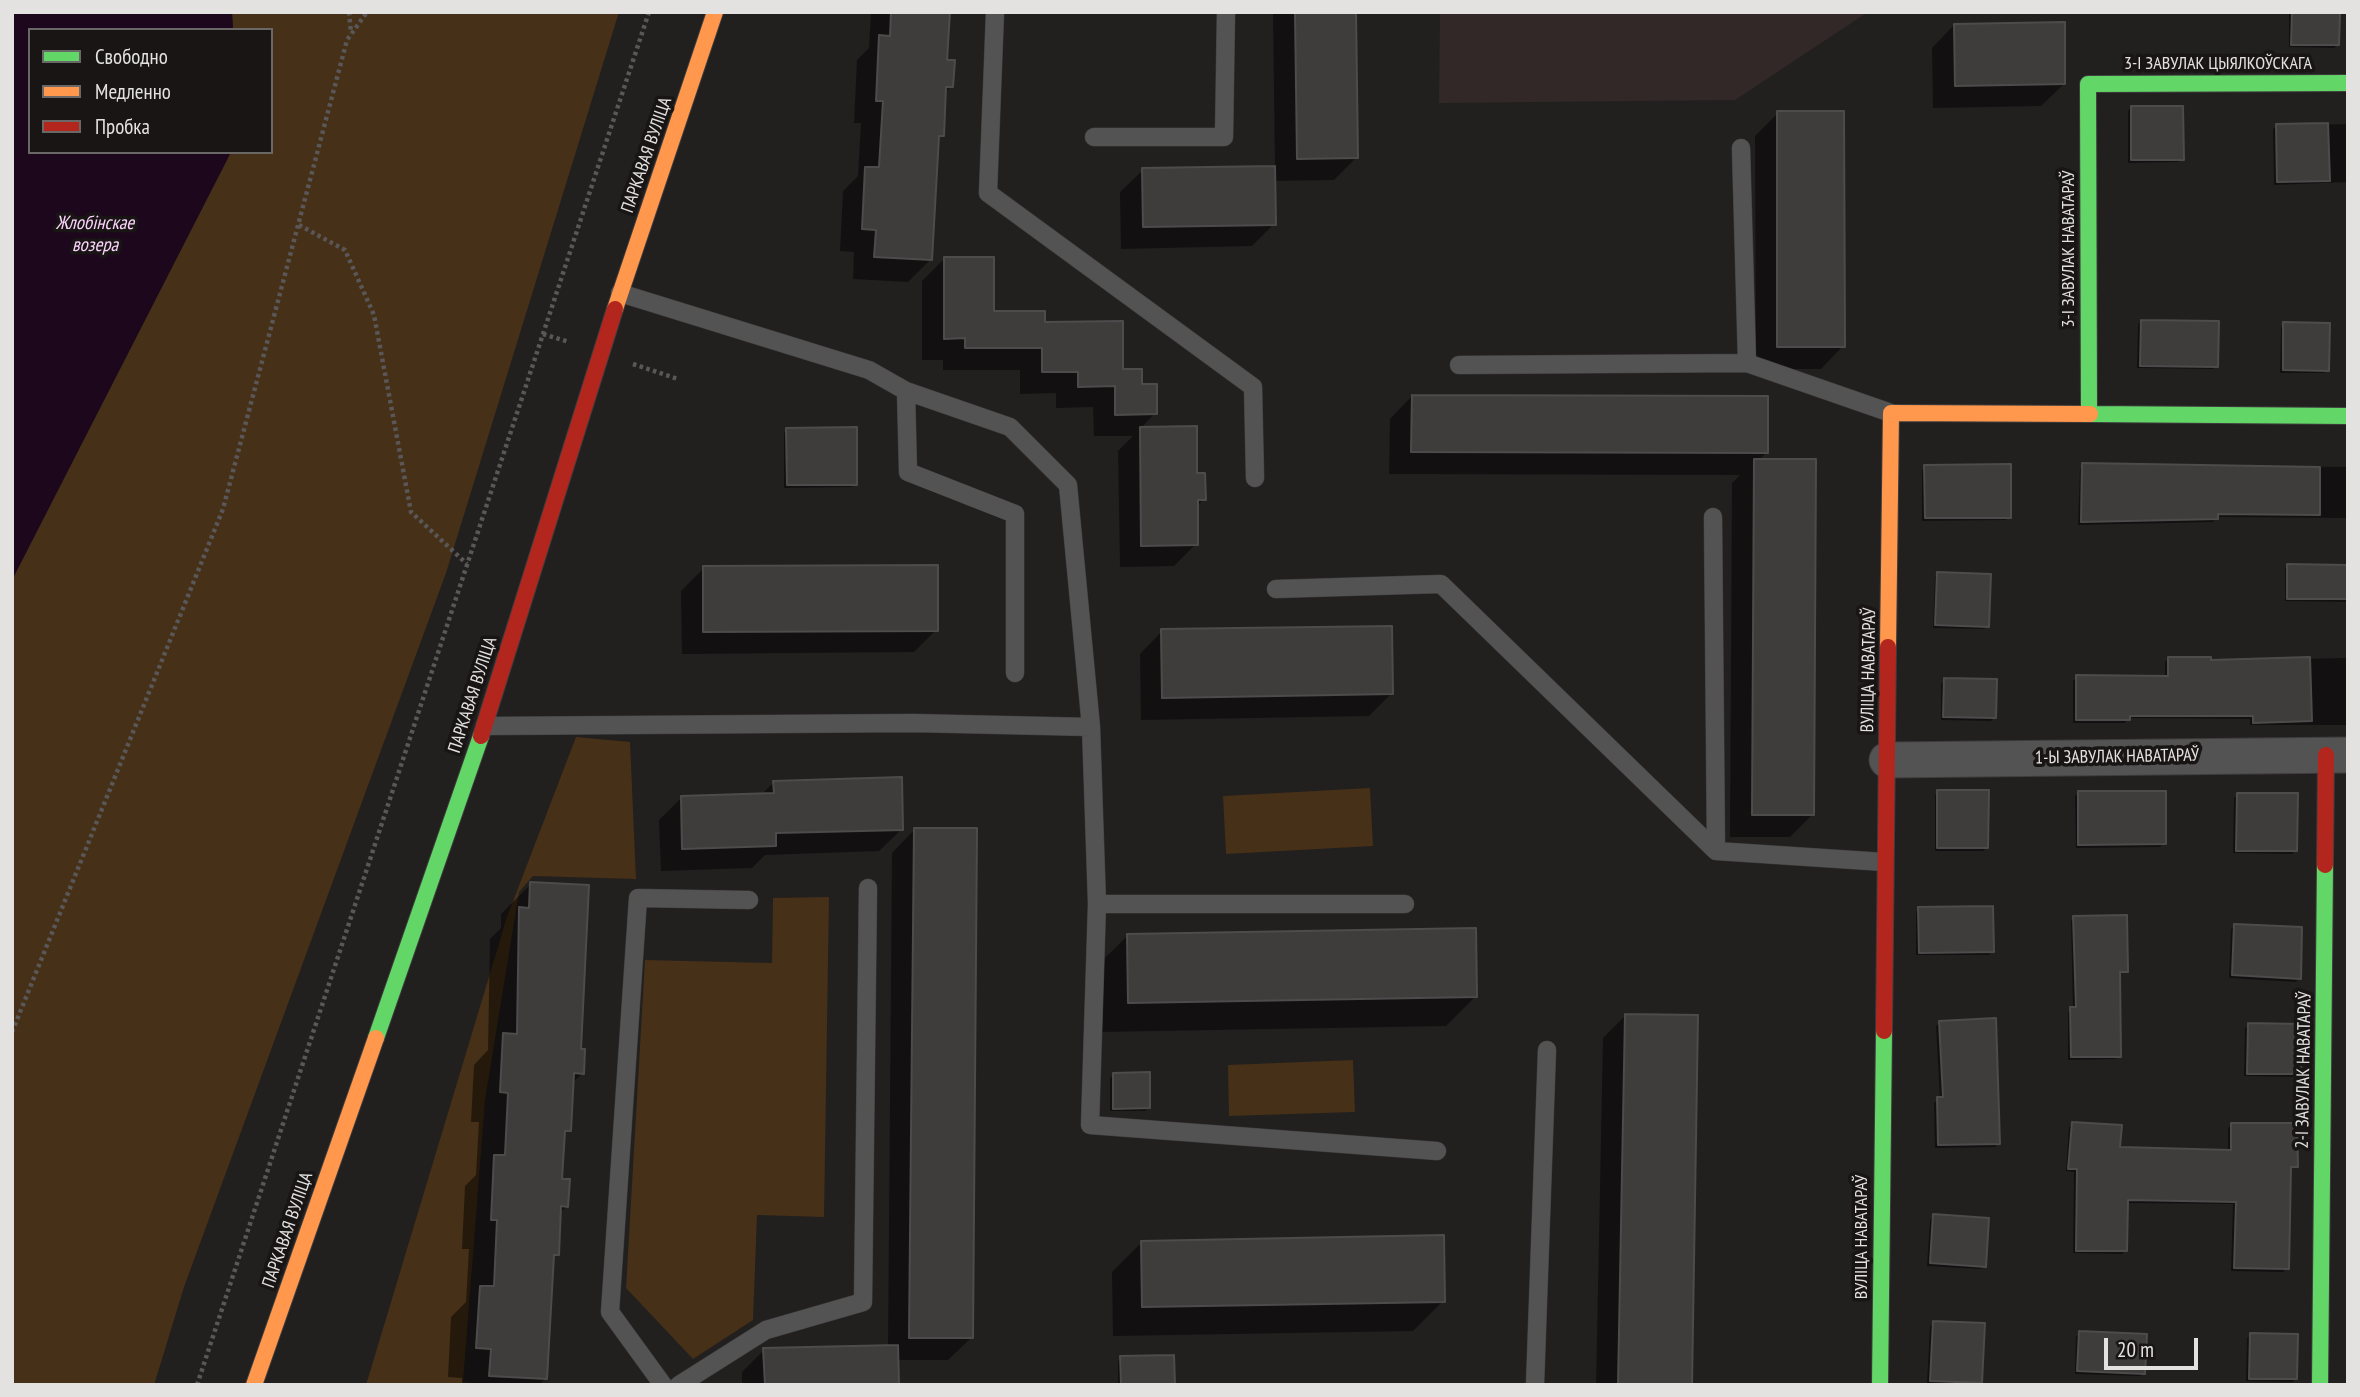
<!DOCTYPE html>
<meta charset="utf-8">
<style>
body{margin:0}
#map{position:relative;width:2360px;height:1397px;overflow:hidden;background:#221f1f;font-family:"PT Sans Narrow",sans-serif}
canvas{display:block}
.frame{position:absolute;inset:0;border:14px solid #e4e1e1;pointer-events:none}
.legend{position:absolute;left:28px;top:28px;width:245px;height:126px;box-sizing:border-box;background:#191515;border:2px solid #6a6767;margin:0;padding:9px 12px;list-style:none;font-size:21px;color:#e4e1e1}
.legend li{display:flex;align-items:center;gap:14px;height:35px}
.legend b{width:35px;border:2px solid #6a6767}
.scale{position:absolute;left:2104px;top:1338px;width:94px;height:32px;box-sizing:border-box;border:4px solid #e4e1e1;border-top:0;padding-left:9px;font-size:21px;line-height:24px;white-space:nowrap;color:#e4e1e1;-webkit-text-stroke:5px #191515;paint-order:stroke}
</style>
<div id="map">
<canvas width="2360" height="1397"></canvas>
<div class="frame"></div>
<ul class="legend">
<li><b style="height:9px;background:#63d668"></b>Свободно</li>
<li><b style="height:9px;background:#ff974d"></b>Медленно</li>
<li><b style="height:9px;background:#b3261e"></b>Пробка</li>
</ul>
<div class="scale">20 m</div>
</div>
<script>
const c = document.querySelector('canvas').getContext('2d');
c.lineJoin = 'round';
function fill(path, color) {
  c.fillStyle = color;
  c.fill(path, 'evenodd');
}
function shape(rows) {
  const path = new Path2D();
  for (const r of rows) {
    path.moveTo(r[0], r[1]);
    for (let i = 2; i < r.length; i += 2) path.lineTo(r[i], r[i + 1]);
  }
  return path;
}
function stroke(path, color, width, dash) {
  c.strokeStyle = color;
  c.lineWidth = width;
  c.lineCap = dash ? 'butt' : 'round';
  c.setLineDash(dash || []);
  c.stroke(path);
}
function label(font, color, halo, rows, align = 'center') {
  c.font = font + ' "PT Sans Narrow",sans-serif';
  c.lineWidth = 7;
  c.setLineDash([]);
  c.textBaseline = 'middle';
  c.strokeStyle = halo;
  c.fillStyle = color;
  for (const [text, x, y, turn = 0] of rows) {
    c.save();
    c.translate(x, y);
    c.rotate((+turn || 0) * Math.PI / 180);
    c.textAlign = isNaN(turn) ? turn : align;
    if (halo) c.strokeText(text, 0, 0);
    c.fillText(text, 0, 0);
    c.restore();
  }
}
fill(shape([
 [1440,12,1868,12,1735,100,1439,103]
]), '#322828');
fill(shape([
 [232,12,619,12,446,573,184,1287,154,1385,12,1385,12,580,231,152,271,152,271,30,233,30],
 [576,737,630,742,636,879,533,876,519,892,485,1100,463,1382,491,1385,366,1385,507,917],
 [1370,788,1373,846,1226,854,1223,796],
 [829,897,824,1217,757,1215,753,1320,693,1359,626,1288,645,960,772,963,773,898],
 [1353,1060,1355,1112,1229,1116,1228,1065]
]), '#463017');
fill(shape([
 [12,12,232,12,233,30,30,30,30,152,231,152,12,580]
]), '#1d071d');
fill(shape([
 [871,12,953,12,948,18,945,61,951,86,944,94,942,135,937,140,931,259,908,282,853,279,854,252,840,251,843,191,858,176,861,123,854,123,857,60,869,48],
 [1273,12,1354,12,1356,158,1334,180,1273,181,1274,224,1252,246,1121,249,1120,192,1143,170,1275,167],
 [2289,12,2338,12,2337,45,2334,48,2289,47],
 [1954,25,2064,84,2041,106,1933,108,1932,48],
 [2131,107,2182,159,2178,162,2128,163,2128,111],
 [1778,113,1843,346,1821,369,1756,369,1755,136],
 [2348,124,2348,182,2274,185,2273,129,2277,126],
 [944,259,992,313,1043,324,1122,371,1140,386,1155,413,1140,429,1195,428,1195,475,1204,499,1196,507,1196,544,1174,566,1120,567,1118,451,1133,436,1094,436,1093,407,1056,408,1056,393,1020,394,1020,370,943,370,943,360,922,360,922,281],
 [2141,321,2216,366,2213,369,2137,368,2138,325],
 [2284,324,2327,370,2324,373,2280,373,2281,328],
 [1412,396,1766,453,1758,461,1812,815,1790,837,1730,837,1732,483,1740,475,1389,474,1390,419],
 [787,430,855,484,852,487,784,488,784,433],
 [2083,465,2348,467,2348,518,2217,517,2213,522,2078,525,2080,469],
 [1925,466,2009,517,2006,520,1922,521,1922,470],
 [2288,566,2348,567,2348,602,2285,601,2285,569],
 [704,568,936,630,914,652,682,654,681,591],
 [1938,574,1987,626,1984,629,1933,628,1935,577],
 [1162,631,1391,694,1369,716,1141,720,1140,654],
 [2348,658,2348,725,2250,725,2250,719,2128,718,2125,723,2073,723,2073,681,2077,677,2165,677,2165,662,2168,659,2209,661],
 [1944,680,1994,717,1991,721,1941,720,1941,684],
 [774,782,902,829,879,851,765,855,752,868,661,871,659,820,682,797,761,795],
 [1938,792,1986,848,1983,851,1935,851,1935,795],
 [2079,793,2164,843,2160,847,2076,848,2075,796],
 [2238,795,2295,851,2292,854,2233,853,2234,798],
 [914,830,971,1338,948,1360,896,1360,897,1385,742,1385,742,1372,764,1350,888,1347,892,853],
 [531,884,579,1051,583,1073,571,1084,569,1130,563,1136,560,1180,567,1206,559,1214,557,1254,552,1260,546,1378,539,1385,462,1385,462,1378,448,1377,451,1317,466,1302,469,1249,462,1249,465,1186,476,1175,479,1122,471,1122,474,1065,488,1050,490,939,501,928,501,914],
 [1919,909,1992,951,1989,955,1916,955,1916,912],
 [2074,918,2126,971,2118,975,2119,1056,2116,1059,2068,1060,2068,1012,2073,1008,2071,921],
 [2235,926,2299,978,2296,982,2229,978,2231,929],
 [1128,935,1475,997,1446,1026,1099,1032,1098,965],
 [1625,1016,1690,1385,1596,1385,1603,1038],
 [1940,1023,1998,1143,1995,1147,1935,1148,1934,1103,1940,1099,1936,1026],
 [2249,1025,2299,1073,2296,1077,2244,1076,2245,1028],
 [1113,1075,1149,1107,1145,1111,1110,1111,1110,1078],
 [2072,1124,2118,1149,2228,1152,2228,1128,2232,1125,2296,1166,2289,1170,2287,1268,2283,1272,2231,1271,2233,1204,2126,1203,2126,1250,2122,1254,2073,1253,2074,1172,2066,1171,2069,1127],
 [1933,1216,1984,1266,1981,1269,1927,1266,1930,1220],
 [1142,1242,1443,1301,1413,1331,1113,1336,1112,1272],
 [1934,1323,1980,1383,1978,1385,1927,1383,1930,1326],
 [2080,1333,2143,1373,2140,1376,2075,1374,2076,1337],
 [2251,1335,2296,1379,2292,1382,2246,1381,2247,1338],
 [1121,1358,1173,1385,1118,1385,1118,1361]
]), '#0007');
const building = shape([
 [891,12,950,12,947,60,955,60,953,87,946,87,944,136,939,136,932,260,874,257,876,230,862,229,865,167,879,167,883,101,876,101,879,35,890,36,891,12],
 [1295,12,1356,12,1358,158,1297,159,1295,12],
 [2292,12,2340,12,2339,45,2291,45,2292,12],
 [2065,22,2065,84,1955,86,1954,24,2065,22],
 [2131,106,2183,106,2184,160,2131,160,2131,106],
 [1777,111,1844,111,1845,347,1777,347,1777,111],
 [2328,123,2330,181,2277,182,2276,124,2328,123],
 [1275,166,1276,225,1143,227,1142,168,1275,166],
 [944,257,994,257,994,311,1045,311,1045,322,1123,321,1123,369,1142,369,1142,384,1157,384,1157,414,1115,415,1115,386,1078,387,1078,372,1042,372,1042,348,965,348,965,338,944,339,944,257],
 [2141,320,2219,321,2218,367,2140,366,2141,320],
 [2283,322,2330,323,2329,371,2283,370,2283,322],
 [1412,395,1768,396,1768,453,1411,452,1412,395],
 [1197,426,1197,473,1205,473,1206,500,1198,500,1198,545,1141,546,1140,427,1197,426],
 [857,427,857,485,787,485,786,428,857,427],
 [1754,459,1816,459,1814,815,1752,815,1754,459],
 [2082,463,2320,467,2320,515,2218,514,2218,519,2081,522,2082,463],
 [2011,464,2011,518,1925,518,1924,465,2011,464],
 [2287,564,2348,565,2348,599,2287,599,2287,564],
 [938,565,938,631,703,632,703,566,938,565],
 [1937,572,1991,574,1989,627,1935,625,1937,572],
 [1392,626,1393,694,1162,698,1161,629,1392,626],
 [2168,657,2211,657,2211,660,2310,657,2312,721,2253,723,2253,716,2130,716,2130,720,2076,720,2076,675,2168,676,2168,657],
 [1944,678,1997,679,1996,718,1943,717,1944,678],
 [902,777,903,830,776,833,776,846,682,849,681,796,774,793,773,781,902,777],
 [1937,790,1989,790,1988,848,1937,848,1937,790],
 [2078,791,2166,791,2166,844,2078,845,2078,791],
 [2237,793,2298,793,2297,851,2236,851,2237,793],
 [914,828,977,828,973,1338,909,1338,914,828],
 [530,882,589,885,581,1049,585,1049,584,1074,574,1073,571,1131,565,1131,562,1179,570,1179,568,1207,561,1206,559,1255,554,1255,547,1379,489,1376,491,1349,476,1348,480,1286,494,1286,497,1220,491,1220,494,1155,505,1155,508,1093,500,1092,503,1033,517,1034,519,907,529,908,530,882],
 [1993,906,1994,952,1919,953,1918,907,1993,906],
 [2127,915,2128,972,2120,972,2121,1057,2071,1057,2070,1007,2076,1007,2073,916,2127,915],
 [2234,924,2302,927,2301,979,2232,975,2234,924],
 [1476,928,1477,997,1128,1003,1127,934,1476,928],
 [1625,1014,1698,1015,1692,1385,1618,1385,1625,1014],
 [1996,1018,2000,1144,1938,1145,1937,1097,1943,1097,1939,1021,1996,1018],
 [2248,1023,2302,1024,2301,1074,2247,1074,2248,1023],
 [1150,1072,1150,1108,1113,1109,1113,1073,1150,1072],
 [2072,1122,2122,1125,2120,1147,2231,1150,2231,1123,2297,1123,2298,1167,2291,1167,2289,1269,2234,1268,2236,1202,2128,1200,2127,1251,2076,1251,2077,1169,2068,1169,2072,1122],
 [1933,1214,1989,1218,1986,1267,1930,1263,1933,1214],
 [1444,1235,1445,1302,1142,1307,1141,1241,1444,1235],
 [1933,1321,1985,1323,1982,1383,1930,1381,1933,1321],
 [2079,1331,2147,1334,2145,1374,2077,1371,2079,1331],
 [2250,1333,2298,1334,2297,1379,2249,1379,2250,1333],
 [898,1345,899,1385,765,1385,763,1348,898,1345],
 [1174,1355,1175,1385,1121,1385,1120,1356,1174,1355]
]);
fill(building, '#3e3d3c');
stroke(building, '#4d4b4b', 2);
const lane = shape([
 [995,12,988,193,1253,387,1255,478],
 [1094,137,1224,137,1226,12],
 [1741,148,1747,363],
 [620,293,869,370,906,391,1010,427,1068,485,1091,727],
 [1459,365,1747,363,1891,413],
 [906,391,908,472,1015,514,1015,673],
 [1713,517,1716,851],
 [1276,589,1441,584,1716,851,1884,862],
 [485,726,913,723,1091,727,1097,904,1090,1125,1437,1151],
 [1097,904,1405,904],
 [663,1385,610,1312,638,898,749,900],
 [679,1385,766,1330,863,1302,868,888],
 [1535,1385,1547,1050]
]);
const street = shape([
 [1887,760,2348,755]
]);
const fast = shape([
 [2089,414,2088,84,2348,83],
 [2090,414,2348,416],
 [376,1038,481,736],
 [1880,1385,1884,1031],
 [2320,1385,2325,865]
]);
const slow = shape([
 [615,309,715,12],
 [1888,647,1891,413,2090,414],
 [254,1385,376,1038]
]);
const jam = shape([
 [481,736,615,309],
 [2325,865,2326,755],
 [1884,1031,1888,647]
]);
stroke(lane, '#3e3c3c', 19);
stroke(street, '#3e3c3c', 37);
stroke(fast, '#3e3c3c', 18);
stroke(slow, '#3e3c3c', 18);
stroke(jam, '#3e3c3c', 18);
stroke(shape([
 [349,12,351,33],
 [299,225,345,250,374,315,411,512,467,564],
 [543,334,569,342],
 [633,364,678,379],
 [12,1032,223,509,347,40,367,12],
 [197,1385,649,12]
]), '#595757', 4.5, [3.5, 3.5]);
stroke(lane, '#545353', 18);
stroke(street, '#545353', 35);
stroke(fast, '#63d668', 16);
stroke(slow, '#ff974d', 16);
stroke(jam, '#b3261e', 16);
label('18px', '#e4e1e1', '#191515', [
 ["3-І ЗАВУЛАК ЦЫЯЛКОЎСКАГА",2218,64],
 ["ПАРКАВАЯ ВУЛІЦА",647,155,-71],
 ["3-І ЗАВУЛАК НАВАТАРАЎ",2069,249,-90],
 ["ВУЛІЦА НАВАТАРАЎ",1869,670,-89],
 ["ПАРКАВАЯ ВУЛІЦА",473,695,-72],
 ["1-Ы ЗАВУЛАК НАВАТАРАЎ",2117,757,-1],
 ["2-І ЗАВУЛАК НАВАТАРАЎ",2304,1070,-89],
 ["ПАРКАВАЯ ВУЛІЦА",288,1230,-71],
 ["ВУЛІЦА НАВАТАРАЎ",1862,1237,-90]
]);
label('italic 19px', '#fbd3fc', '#191515', [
 ["Жлобінскае",95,224],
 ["возера",95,246]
]);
</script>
